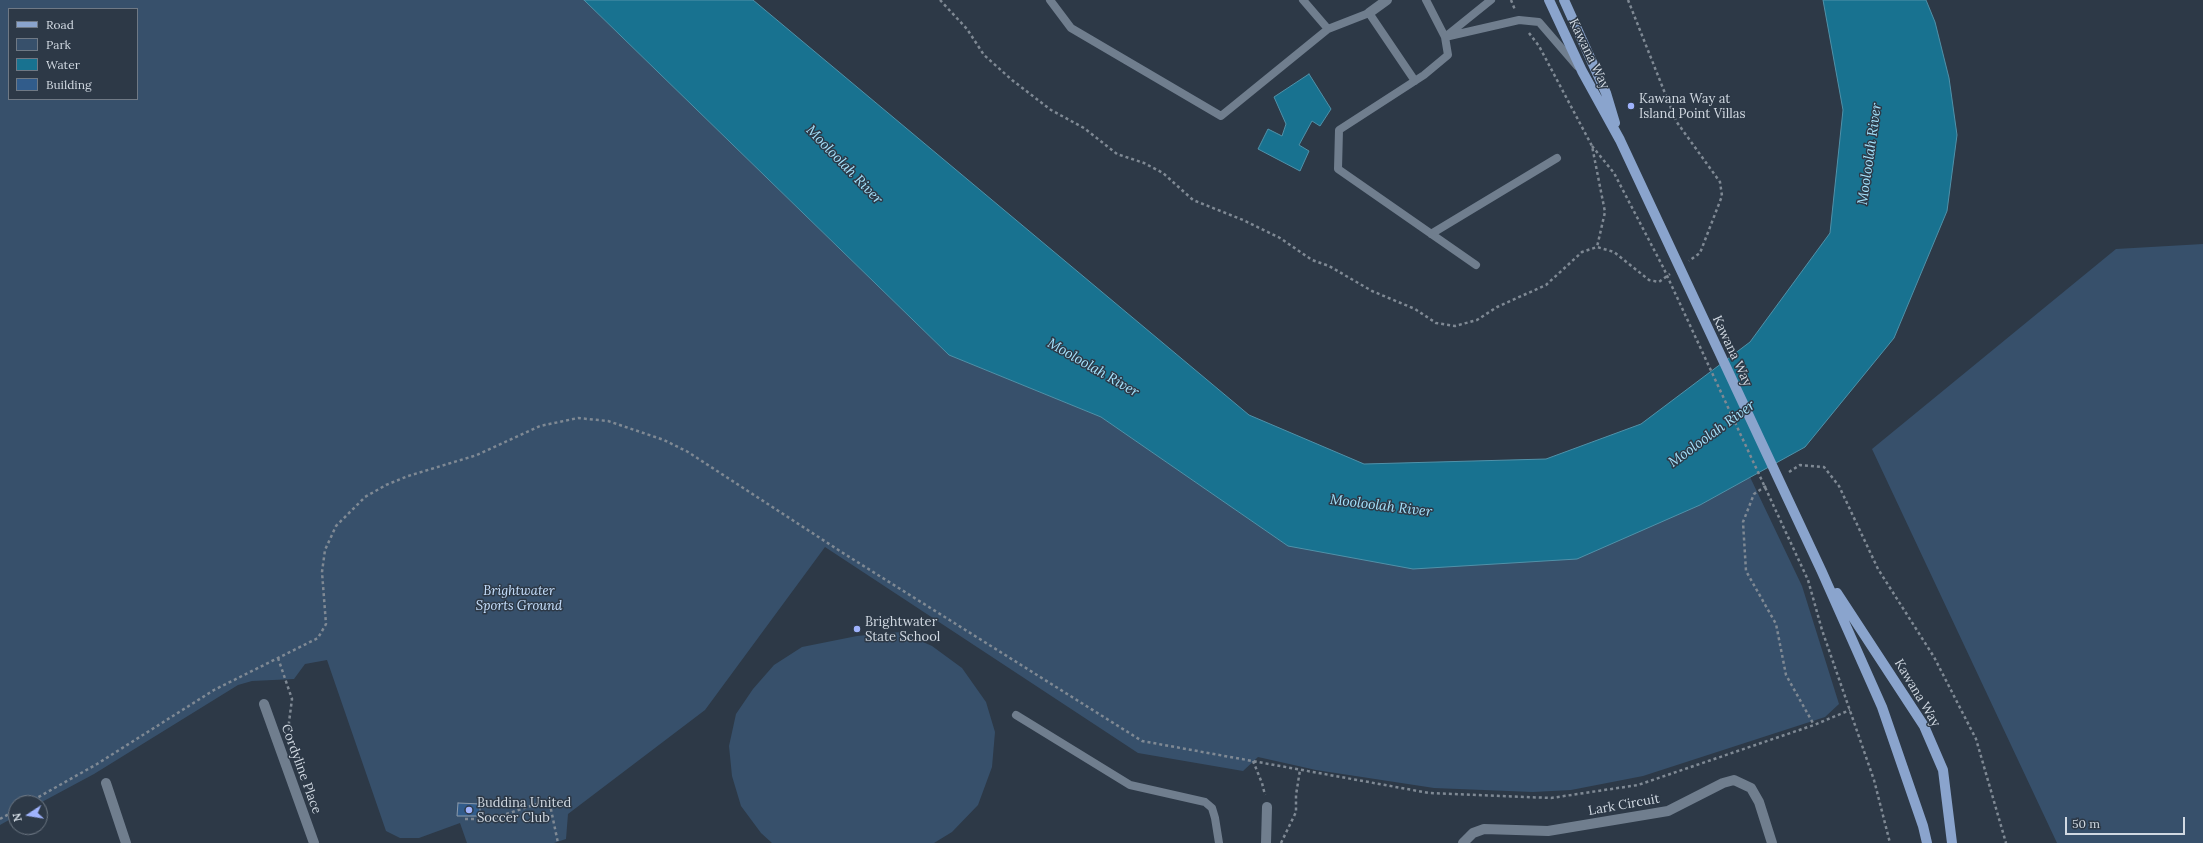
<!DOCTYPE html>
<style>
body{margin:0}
#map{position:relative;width:2203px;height:843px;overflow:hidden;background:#2d3947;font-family:Lora,serif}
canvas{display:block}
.legend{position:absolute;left:8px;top:8px;width:130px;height:92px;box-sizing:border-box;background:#2d3947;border:1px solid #6f7985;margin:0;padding:5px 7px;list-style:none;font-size:12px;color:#d1d9e2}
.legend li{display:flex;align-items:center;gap:8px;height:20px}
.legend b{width:20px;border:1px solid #6f7985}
.north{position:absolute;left:8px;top:795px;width:40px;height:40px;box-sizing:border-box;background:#2d3947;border:1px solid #6f7985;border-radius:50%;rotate:258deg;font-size:11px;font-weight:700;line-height:16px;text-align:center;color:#d1d9e2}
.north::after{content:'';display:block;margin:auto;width:14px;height:18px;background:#9fb3fd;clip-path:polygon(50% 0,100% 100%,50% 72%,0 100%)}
.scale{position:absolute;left:2065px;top:817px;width:120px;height:18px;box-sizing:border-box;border:2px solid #d1d9e2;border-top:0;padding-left:5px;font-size:12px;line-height:14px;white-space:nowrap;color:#d1d9e2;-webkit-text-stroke:3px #2d3947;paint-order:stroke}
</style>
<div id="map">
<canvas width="2203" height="843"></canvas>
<ul class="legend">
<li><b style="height:5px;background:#8aa4cd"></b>Road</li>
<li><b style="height:11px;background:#37506b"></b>Park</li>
<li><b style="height:11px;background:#187290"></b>Water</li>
<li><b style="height:11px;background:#315c8b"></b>Building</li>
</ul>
<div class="north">N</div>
<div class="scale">50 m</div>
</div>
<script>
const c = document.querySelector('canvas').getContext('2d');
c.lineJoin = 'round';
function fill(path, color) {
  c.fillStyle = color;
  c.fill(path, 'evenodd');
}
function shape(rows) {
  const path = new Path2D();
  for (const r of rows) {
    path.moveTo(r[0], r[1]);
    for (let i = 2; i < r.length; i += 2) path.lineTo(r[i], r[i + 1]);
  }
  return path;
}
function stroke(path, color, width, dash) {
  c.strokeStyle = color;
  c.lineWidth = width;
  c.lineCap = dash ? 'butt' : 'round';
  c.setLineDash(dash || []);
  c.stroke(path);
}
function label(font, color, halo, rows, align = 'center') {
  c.font = font + ' Lora,serif';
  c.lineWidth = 3;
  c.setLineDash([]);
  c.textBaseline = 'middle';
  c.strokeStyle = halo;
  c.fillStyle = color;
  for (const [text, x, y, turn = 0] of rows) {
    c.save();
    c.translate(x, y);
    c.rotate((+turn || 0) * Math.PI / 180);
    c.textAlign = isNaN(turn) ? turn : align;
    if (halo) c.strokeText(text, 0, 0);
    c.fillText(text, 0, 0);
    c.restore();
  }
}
fill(shape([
 [0,0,584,0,949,355,1101,417,1288,546,1700,505,1750,477,1802,586,1839,704,1825,717,1643,776,1571,790,1533,792,1434,788,1316,770,1258,757,1243,771,1138,753,825,547,705,710,568,814,566,839,554,843,467,843,460,823,419,838,400,838,386,831,327,660,305,664,294,679,252,681,238,685,94,774,40,803,16,803,16,816,0,825],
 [9,9,137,9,137,99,9,99],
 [2203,244,2203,843,2057,843,1872,449,2116,249],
 [901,632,913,638,919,635,923,642,932,646,962,668,986,702,995,732,992,767,978,805,952,832,934,843,772,843,761,833,741,806,732,776,729,746,736,714,753,689,774,665,802,647,857,636]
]), '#37506b');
const water = shape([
 [584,0,753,0,1249,415,1364,464,1546,459,1641,424,1750,342,1830,233,1843,110,1823,0,1926,0,1935,22,1949,78,1957,135,1947,211,1894,338,1805,447,1700,505,1577,559,1413,569,1288,546,1101,417,949,355,584,0],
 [1309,74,1331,109,1320,126,1312,121,1299,145,1309,151,1300,171,1258,149,1268,129,1282,136,1286,124,1274,97,1309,74]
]);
fill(water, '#187290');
stroke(water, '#5091a9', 1);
const building = shape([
 [458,803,480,804,480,816,457,816,458,803]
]);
fill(building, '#315c8b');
stroke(building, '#8b9aab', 1);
stroke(shape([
 [940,0,967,29,984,55,1012,80,1051,110,1084,128,1117,154,1144,163,1163,173,1193,200,1243,220,1280,238,1312,260,1329,266,1372,291,1415,309,1436,323,1455,326,1477,320,1497,307,1546,285,1582,252,1597,247,1614,252,1649,280,1659,282,1670,274],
 [1511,0,1515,10],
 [1628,0,1676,121,1720,182,1722,196,1700,253,1689,261],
 [1529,33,1539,46,1592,146,1605,212,1597,247],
 [1592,146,1614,173,1663,267,1808,580,1822,630,1874,780,1890,843],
 [1789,472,1800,465,1824,467,1839,486,1878,569,1934,657,1976,739,2006,843],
 [1766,486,1754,494,1743,522,1746,571,1776,624,1786,675,1814,725],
 [278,658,292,699,289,722,289,733],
 [1253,761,1262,783,1265,795],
 [28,803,97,764,214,690,318,638,326,624,322,572,325,550,336,526,365,497,386,485,408,476,477,455,540,426,578,418,608,421,664,440,688,452,843,553,1142,741,1429,793,1551,798,1638,785,1814,725,1850,710],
 [0,819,16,810],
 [465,819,491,819,549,800,558,843],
 [1281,843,1296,812,1296,795,1300,770]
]), '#7f8994', 2.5, [3, 3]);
stroke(shape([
 [1050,0,1071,28,1221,116,1328,29],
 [1303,0,1328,29,1369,13,1415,81],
 [1426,0,1445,37,1448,55,1424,75,1339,130,1338,169,1476,265],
 [1491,0,1445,37,1519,20,1539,22,1577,66],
 [1431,234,1557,158],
 [1016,715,1130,785,1205,802,1212,808,1215,818,1219,843]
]), '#707e8e', 8);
stroke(shape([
 [1369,13,1387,0],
 [264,704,314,843],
 [106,783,126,843],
 [1266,843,1267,807],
 [1463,843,1473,833,1484,829,1548,831,1668,811,1723,783,1734,780,1751,788,1759,802,1772,843]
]), '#707e8e', 10);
stroke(shape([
 [1549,0,1582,71,1620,140,1822,572,1882,707,1923,826,1927,843],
 [1564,0,1606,93,1615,123],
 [1837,593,1924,726,1943,770,1952,843]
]), '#8aa4cd', 10);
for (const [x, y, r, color] of [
 [1631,106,4,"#9fb3fd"],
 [857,629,4,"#9fb3fd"],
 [469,810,4,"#9fb3fd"]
]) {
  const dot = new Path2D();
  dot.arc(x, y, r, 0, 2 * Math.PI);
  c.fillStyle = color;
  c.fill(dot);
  stroke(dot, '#2d3947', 1.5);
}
label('13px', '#d1d9e2', '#2d3947', [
 ["Kawana Way",1589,54,64],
 ["Kawana Way",1732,351,65],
 ["Kawana Way",1917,693,59],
 ["Cordyline Place",301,769,70],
 ["Lark Circuit",1624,805,-10]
]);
label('13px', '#d1d9e2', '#2d3947', [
 ["Kawana Way at",1639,99],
 ["Island Point Villas",1639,114],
 ["Brightwater",865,622],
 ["State School",865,637],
 ["Buddina United",477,803],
 ["Soccer Club",477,818]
], 'left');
label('italic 13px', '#c7e0fe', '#2d3947', [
 ["Brightwater",519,591],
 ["Sports Ground",519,606]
]);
label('italic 14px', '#a5e3fd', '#2d3947', [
 ["Mooloolah River",1870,154,-82],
 ["Mooloolah River",844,165,46],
 ["Mooloolah River",1093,368,30],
 ["Mooloolah River",1712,434,-36],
 ["Mooloolah River",1381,506,7]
]);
</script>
